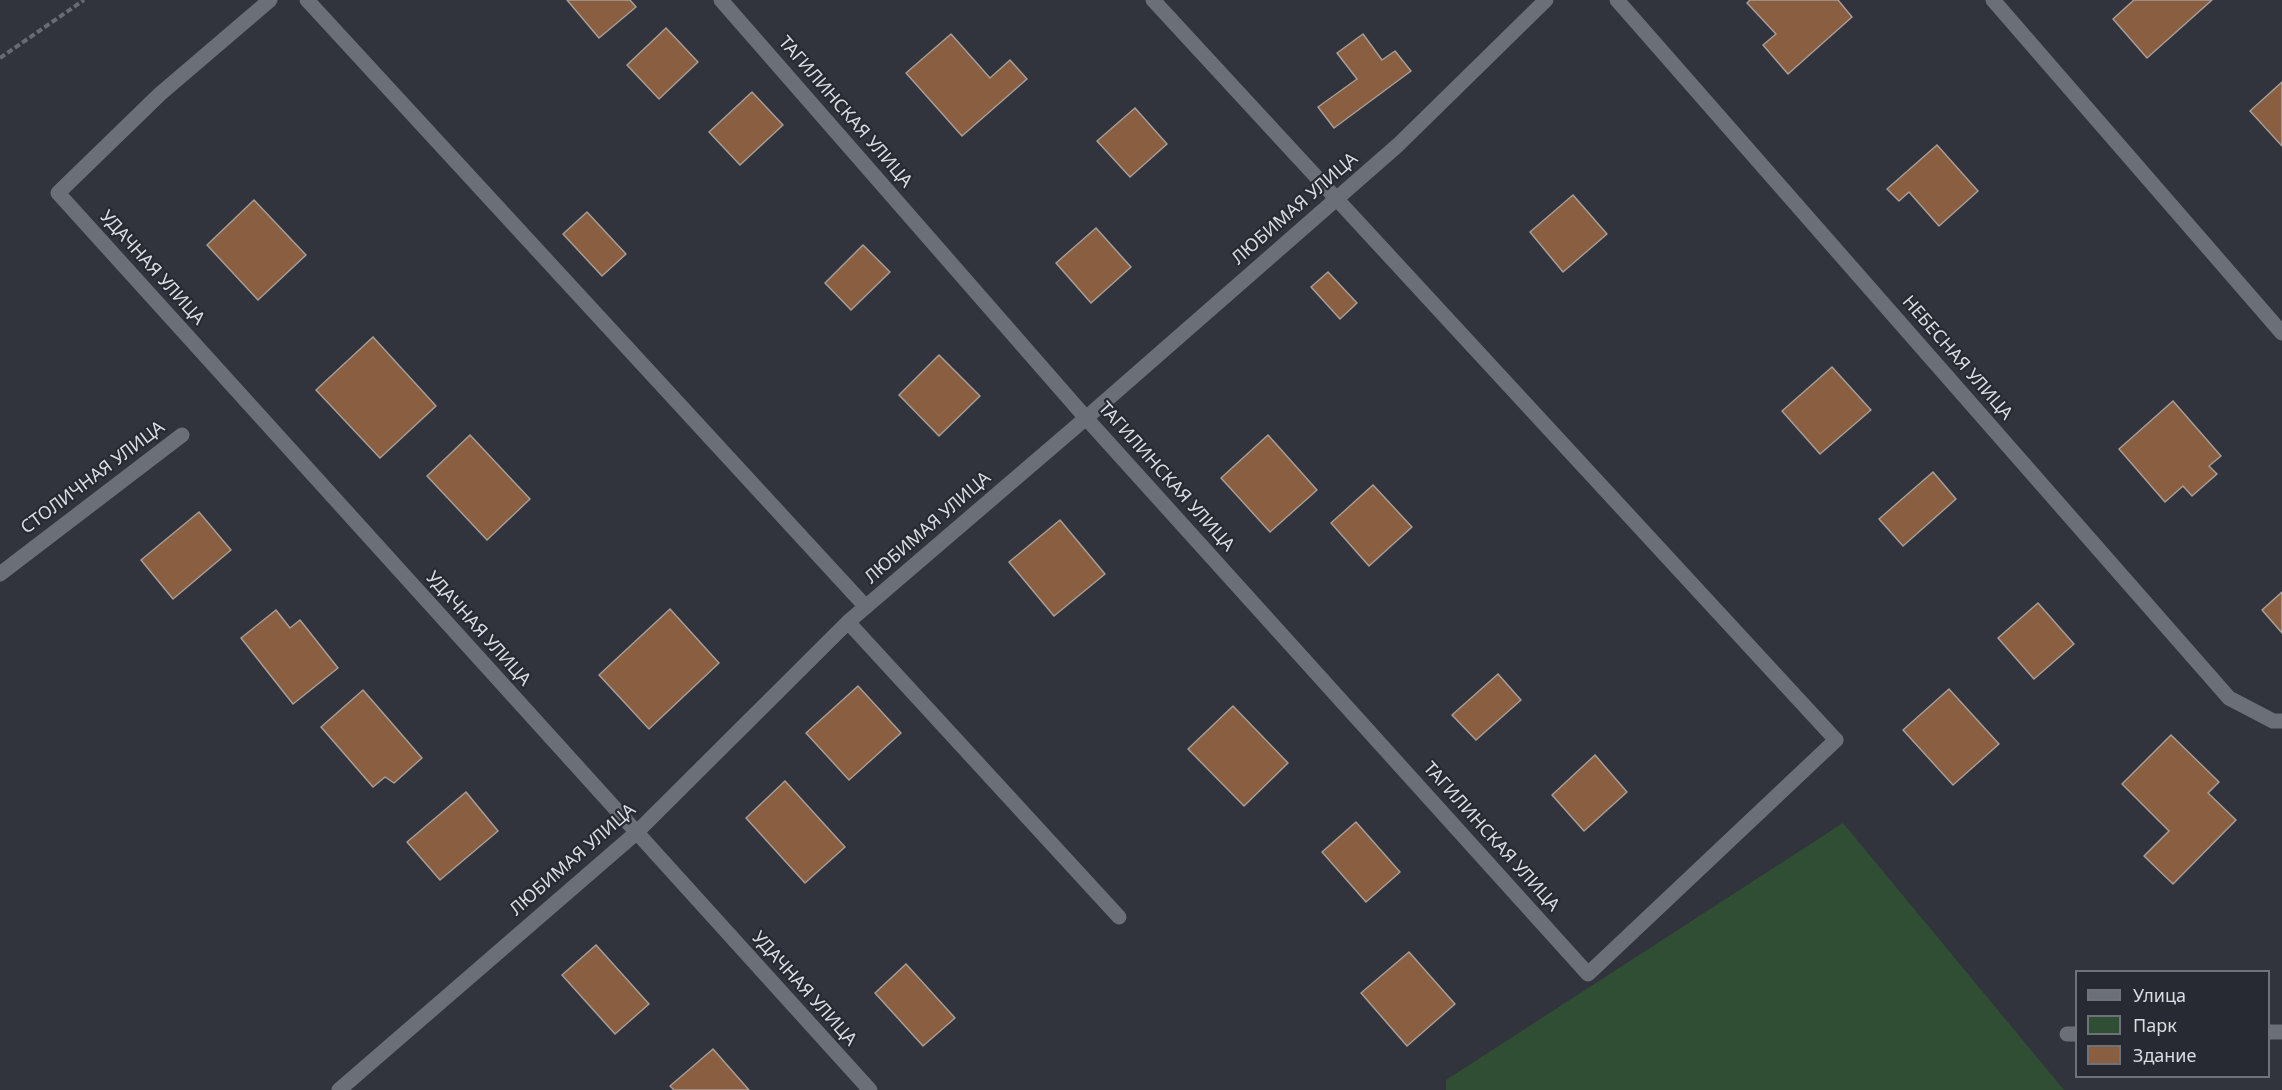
<!DOCTYPE html>
<meta charset="utf-8">
<style>
body{margin:0}
#map{position:relative;width:2282px;height:1090px;overflow:hidden;background:#31343d;font-family:"Noto Sans",sans-serif}
canvas{display:block}
.legend{position:absolute;left:2075px;top:970px;width:195px;height:108px;box-sizing:border-box;background:#272a32;border:2px solid #6f7278;margin:0;padding:8px 10px;list-style:none;font-size:18px;color:#dbdde2}
.legend li{display:flex;align-items:center;gap:12px;height:30px}
.legend b{width:30px;border:2px solid #6f7278}
</style>
<div id="map">
<canvas width="2282" height="1090"></canvas>
<ul class="legend">
<li><b style="height:8px;background:#6b6f78"></b>Улица</li>
<li><b style="height:16px;background:#304e33"></b>Парк</li>
<li><b style="height:16px;background:#895e41"></b>Здание</li>
</ul>
</div>
<script>
const c = document.querySelector('canvas').getContext('2d');
c.lineJoin = 'round';
function fill(path, color) {
  c.fillStyle = color;
  c.fill(path, 'evenodd');
}
function shape(rows) {
  const path = new Path2D();
  for (const r of rows) {
    path.moveTo(r[0], r[1]);
    for (let i = 2; i < r.length; i += 2) path.lineTo(r[i], r[i + 1]);
  }
  return path;
}
function stroke(path, color, width, dash) {
  c.strokeStyle = color;
  c.lineWidth = width;
  c.lineCap = dash ? 'butt' : 'round';
  c.setLineDash(dash || []);
  c.stroke(path);
}
function label(font, color, halo, rows, align = 'center') {
  c.font = font + ' "Noto Sans",sans-serif';
  c.lineWidth = 4.5;
  c.setLineDash([]);
  c.textBaseline = 'middle';
  c.strokeStyle = halo;
  c.fillStyle = color;
  for (const [text, x, y, turn = 0] of rows) {
    c.save();
    c.translate(x, y);
    c.rotate((+turn || 0) * Math.PI / 180);
    c.textAlign = isNaN(turn) ? turn : align;
    if (halo) c.strokeText(text, 0, 0);
    c.fillText(text, 0, 0);
    c.restore();
  }
}
fill(shape([
 [1843,823,2064,1090,1446,1090,1446,1080]
]), '#304e33');
const building = shape([
 [567,0,630,0,636,7,599,38,567,0],
 [1750,0,1838,0,1852,17,1788,74,1763,45,1776,34,1747,3,1750,0],
 [2134,0,2212,0,2147,58,2113,19,2134,0],
 [666,28,698,62,659,99,627,65,666,28],
 [951,34,990,78,1010,60,1027,79,962,136,906,73,951,34],
 [1363,34,1382,60,1395,51,1411,71,1334,128,1318,107,1357,79,1337,53,1363,34],
 [2282,82,2282,146,2250,111,2282,82],
 [752,92,783,125,740,165,709,132,752,92],
 [1135,108,1167,144,1130,177,1097,141,1135,108],
 [1937,145,1978,191,1939,226,1909,192,1899,201,1887,189,1937,145],
 [1573,195,1607,234,1563,272,1530,232,1573,195],
 [254,200,306,255,258,300,207,245,254,200],
 [587,212,626,254,602,276,563,234,587,212],
 [1096,228,1131,267,1091,303,1056,263,1096,228],
 [863,245,890,272,851,310,825,283,863,245],
 [1328,272,1357,303,1340,319,1311,287,1328,272],
 [373,337,436,406,380,458,316,390,373,337],
 [939,355,980,396,939,436,899,395,939,355],
 [1832,367,1871,410,1820,454,1782,411,1832,367],
 [2173,401,2221,456,2209,466,2217,474,2192,496,2183,486,2165,502,2119,449,2173,401],
 [470,435,530,499,487,540,427,476,470,435],
 [1268,435,1317,490,1270,532,1221,478,1268,435],
 [1933,472,1956,499,1903,546,1879,519,1933,472],
 [1373,485,1412,527,1369,566,1331,523,1373,485],
 [199,512,231,550,173,599,141,560,199,512],
 [1060,520,1105,574,1054,616,1009,562,1060,520],
 [2282,592,2282,633,2262,610,2282,592],
 [2038,603,2074,644,2034,679,1998,638,2038,603],
 [670,609,719,663,649,729,599,675,670,609],
 [276,610,290,628,300,620,338,668,293,704,241,638,276,610],
 [1498,674,1521,700,1476,740,1452,715,1498,674],
 [858,686,901,733,849,780,806,733,858,686],
 [1949,689,1999,744,1953,785,1903,730,1949,689],
 [363,690,422,758,394,783,385,777,373,787,321,727,363,690],
 [1233,706,1288,763,1244,806,1188,749,1233,706],
 [2171,735,2219,782,2208,793,2236,820,2173,884,2144,856,2169,831,2122,784,2171,735],
 [1595,755,1627,792,1584,831,1552,795,1595,755],
 [785,781,845,847,805,883,746,818,785,781],
 [466,792,498,831,440,880,407,842,466,792],
 [1356,822,1400,872,1366,902,1322,852,1356,822],
 [596,945,649,1004,615,1034,562,975,596,945],
 [1409,952,1455,1004,1407,1046,1361,993,1409,952],
 [906,964,955,1018,923,1046,875,993,906,964],
 [713,1049,749,1090,674,1090,670,1086,713,1049]
]);
fill(building, '#895e41');
stroke(building, '#a89e97', 1.5);
stroke(shape([
 [0,58,84,0]
]), '#686b72', 4, [6, 3]);
stroke(shape([
 [1153,0,1836,740],
 [1993,0,2282,333]
]), '#6b6f78', 15);
stroke(shape([
 [270,0,160,94,58,193,870,1090],
 [307,0,866,607],
 [721,0,1086,418,1588,974,1836,740],
 [1617,0,2229,698,2273,721,2282,721],
 [0,574,182,435],
 [848,622,1119,917],
 [2268,1032,2282,1032],
 [2067,1034,2076,1034],
 [339,1090,636,833,848,622,1086,418,1398,145,1546,0]
]), '#6b6f78', 15);
label('18px', '#dbdde2', '#272a32', [
 ["ТАГИЛИНСКАЯ УЛИЦА",845,112,49],
 ["ЛЮБИМАЯ УЛИЦА",1295,209,-41],
 ["УДАЧНАЯ УЛИЦА",152,268,48],
 ["НЕБЕСНАЯ УЛИЦА",1957,358,49],
 ["ТАГИЛИНСКАЯ УЛИЦА",1166,477,48],
 ["СТОЛИЧНАЯ УЛИЦА",93,478,-37],
 ["ЛЮБИМАЯ УЛИЦА",928,528,-41],
 ["УДАЧНАЯ УЛИЦА",478,629,48],
 ["ТАГИЛИНСКАЯ УЛИЦА",1491,837,48],
 ["ЛЮБИМАЯ УЛИЦА",573,860,-41],
 ["УДАЧНАЯ УЛИЦА",804,989,48]
]);
</script>
